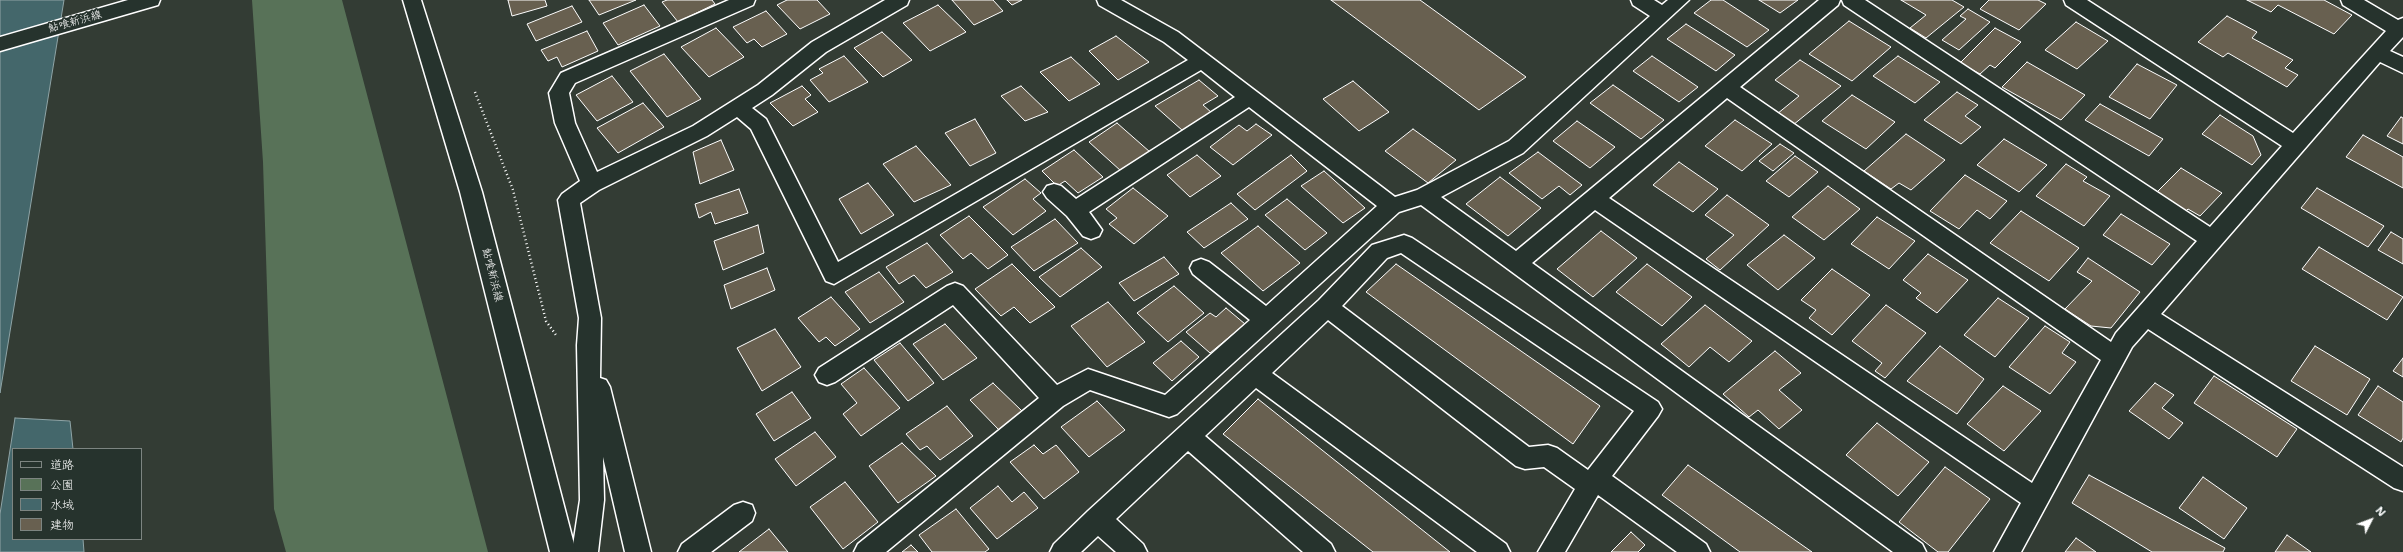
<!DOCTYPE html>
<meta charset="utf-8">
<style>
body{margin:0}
#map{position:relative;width:2403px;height:552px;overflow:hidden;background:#333c34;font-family:"Shantell Sans","Klee One",sans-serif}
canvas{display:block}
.legend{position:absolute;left:12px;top:448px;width:130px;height:92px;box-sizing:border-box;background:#26332d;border:1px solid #7d8581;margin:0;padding:5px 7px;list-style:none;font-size:12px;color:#fff}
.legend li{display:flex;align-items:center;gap:8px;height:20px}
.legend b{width:20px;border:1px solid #7d8581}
.north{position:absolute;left:2351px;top:500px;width:40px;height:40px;-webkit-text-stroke:3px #26332d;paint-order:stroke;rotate:48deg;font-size:11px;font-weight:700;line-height:16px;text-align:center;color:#fff}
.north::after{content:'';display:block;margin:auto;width:14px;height:18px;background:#fff;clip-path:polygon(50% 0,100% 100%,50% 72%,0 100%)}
</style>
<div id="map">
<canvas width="2403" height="552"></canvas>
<ul class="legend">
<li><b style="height:5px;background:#26332d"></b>道路</li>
<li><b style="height:11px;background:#587258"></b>公園</li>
<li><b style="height:11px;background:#44676b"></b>水域</li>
<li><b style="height:11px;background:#686050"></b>建物</li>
</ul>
<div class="north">N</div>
</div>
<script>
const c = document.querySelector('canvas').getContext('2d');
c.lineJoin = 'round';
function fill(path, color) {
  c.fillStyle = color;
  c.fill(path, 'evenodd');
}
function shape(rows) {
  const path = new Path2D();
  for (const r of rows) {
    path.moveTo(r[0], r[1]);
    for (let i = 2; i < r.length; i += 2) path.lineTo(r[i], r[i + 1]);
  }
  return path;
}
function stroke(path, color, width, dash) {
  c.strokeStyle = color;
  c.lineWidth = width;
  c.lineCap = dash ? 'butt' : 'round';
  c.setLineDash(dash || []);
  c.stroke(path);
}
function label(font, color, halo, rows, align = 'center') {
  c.font = font + ' "Shantell Sans","Klee One",sans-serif';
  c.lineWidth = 3.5;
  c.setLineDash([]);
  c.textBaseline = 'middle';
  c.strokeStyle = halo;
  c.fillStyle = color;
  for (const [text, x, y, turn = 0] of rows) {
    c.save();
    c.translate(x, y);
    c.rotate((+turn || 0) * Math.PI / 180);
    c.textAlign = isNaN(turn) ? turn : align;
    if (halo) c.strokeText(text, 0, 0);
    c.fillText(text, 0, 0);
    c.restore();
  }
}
fill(shape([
 [252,0,342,0,488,552,286,552,274,509,263,162]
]), '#587258');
const water = shape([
 [0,0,64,0,0,393,0,0],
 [15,418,70,421,73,449,13,449,13,539,83,539,84,552,0,552,0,514,15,418]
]);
fill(water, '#44676b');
stroke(water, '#8fa4a6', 1);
const building = shape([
 [508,0,545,0,547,6,512,16,508,0],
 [589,0,636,0,599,15,589,0],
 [667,0,712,0,715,4,678,22,662,2,667,0],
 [787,0,817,0,830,14,800,29,777,5,787,0],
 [952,0,993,0,1003,11,974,25,952,0],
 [1007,0,1022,0,1012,5,1007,0],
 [1331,0,1420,0,1526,77,1479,110,1331,0],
 [1711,0,1723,0,1769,30,1747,47,1694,13,1711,0],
 [1759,0,1798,0,1780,13,1759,0],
 [1901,0,1952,0,1964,7,1926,38,1910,28,1926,15,1901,0],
 [1989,0,2038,0,2046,4,2019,30,1980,9,1989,0],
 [2247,0,2324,0,2352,15,2334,34,2278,5,2271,12,2247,0],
 [644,5,660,26,618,45,603,23,644,5],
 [938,5,966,32,930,51,903,23,938,5],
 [572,6,582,22,536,41,527,24,572,6],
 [1968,9,1990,22,1959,50,1942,40,1966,19,1960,16,1968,9],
 [766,11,787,34,762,47,754,39,747,43,733,27,766,11],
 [2227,16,2257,32,2252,38,2293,60,2285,68,2298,75,2287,87,2228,53,2223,57,2198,42,2227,16],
 [1849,21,1891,47,1852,81,1809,54,1849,21],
 [2076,22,2108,41,2077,69,2045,50,2076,22],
 [1686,24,1735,55,1716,71,1667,39,1686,24],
 [716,28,744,57,709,77,681,47,716,28],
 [1995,28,2021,42,1995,68,1990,65,1980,74,1960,63,1995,28],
 [587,31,598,51,562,67,557,57,548,61,541,50,587,31],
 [882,32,912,60,883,77,854,48,882,32],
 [1116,36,1149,62,1118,80,1089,51,1116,36],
 [664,54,701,99,667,117,630,71,664,54],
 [844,56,868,82,829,102,810,80,823,73,819,69,844,56],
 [1652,56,1698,87,1679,102,1633,71,1652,56],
 [1898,56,1940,82,1915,103,1873,76,1898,56],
 [1071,57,1100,84,1069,101,1040,72,1071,57],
 [1800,60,1841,86,1793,125,1777,114,1799,96,1775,80,1800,60],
 [2027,62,2085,95,2061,120,2002,87,2027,62],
 [2137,64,2177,85,2150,119,2109,97,2137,64],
 [612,76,633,102,597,121,576,95,612,76],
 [1199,80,1218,96,1203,105,1212,113,1183,131,1155,106,1199,80],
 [1353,81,1389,112,1359,131,1323,99,1353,81],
 [1613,85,1664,120,1641,139,1590,103,1613,85],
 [802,86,811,95,805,99,818,112,793,126,770,103,802,86],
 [1021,86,1048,112,1025,121,1001,96,1021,86],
 [1957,92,1978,105,1965,116,1981,127,1961,144,1924,120,1957,92],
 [1852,95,1895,122,1866,149,1822,121,1852,95],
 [643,103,664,127,618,153,597,128,643,103],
 [2100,104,2163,139,2149,156,2085,120,2100,104],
 [2220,115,2253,136,2261,155,2252,165,2202,134,2220,115],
 [2401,117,2403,118,2403,144,2387,136,2401,117],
 [975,119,996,153,970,166,945,133,975,119],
 [1735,120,1772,144,1742,171,1705,146,1735,120],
 [1577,121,1615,147,1590,168,1553,141,1577,121],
 [1117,123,1150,152,1121,171,1089,142,1117,123],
 [1256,124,1272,135,1233,165,1210,147,1239,125,1247,131,1256,124],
 [1413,129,1456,160,1428,183,1385,151,1413,129],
 [1906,134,1945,160,1911,190,1899,183,1891,189,1864,171,1906,134],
 [2363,135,2403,157,2403,188,2346,157,2363,135],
 [2004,139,2047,165,2019,192,1977,165,2004,139],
 [721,140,734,170,700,184,693,152,721,140],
 [1780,144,1794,153,1773,171,1759,161,1780,144],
 [916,146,951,185,914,202,883,164,916,146],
 [1074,150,1103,177,1078,193,1065,181,1057,186,1042,171,1074,150],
 [1538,152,1582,185,1570,195,1559,186,1542,199,1509,173,1538,152],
 [1197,155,1221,176,1190,197,1167,175,1197,155],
 [1291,155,1307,171,1255,210,1237,194,1291,155],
 [1795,156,1818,172,1789,197,1766,181,1795,156],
 [1679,162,1718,189,1693,212,1653,185,1679,162],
 [2066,164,2087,177,2083,181,2110,196,2084,226,2036,196,2066,164],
 [2181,168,2222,193,2200,216,2188,209,2182,215,2153,196,2181,168],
 [1324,171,1365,208,1343,223,1301,186,1324,171],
 [1965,175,2007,201,1990,219,1977,210,1959,229,1930,211,1965,175],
 [1500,177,1541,208,1508,236,1466,204,1500,177],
 [1025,179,1041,193,1033,199,1046,211,1013,235,983,207,1025,179],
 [868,183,894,215,861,234,839,199,868,183],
 [1828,186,1860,209,1824,240,1792,217,1828,186],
 [1133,188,1168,216,1134,244,1109,224,1117,218,1106,209,1133,188],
 [2317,188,2384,226,2368,247,2301,208,2317,188],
 [739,189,748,213,715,224,711,212,699,218,695,204,739,189],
 [1727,195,1769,225,1720,270,1706,259,1734,235,1705,215,1727,195],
 [1287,199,1327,233,1305,250,1265,215,1287,199],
 [1231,203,1248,219,1204,248,1187,232,1231,203],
 [2021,211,2079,248,2049,281,1990,243,2021,211],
 [2121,214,2170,244,2152,265,2103,235,2121,214],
 [969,216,1008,255,988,269,971,253,963,259,940,235,969,216],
 [1877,217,1915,241,1889,269,1851,244,1877,217],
 [1055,219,1078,243,1034,271,1011,247,1055,219],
 [758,225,764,253,723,270,714,241,758,225],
 [1258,226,1300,263,1263,291,1221,253,1258,226],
 [1601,231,1637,258,1593,297,1557,269,1601,231],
 [2391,232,2403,239,2403,264,2378,250,2391,232],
 [1784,235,1815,258,1778,290,1747,265,1784,235],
 [927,243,953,272,926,288,914,275,899,284,886,267,927,243],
 [2319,247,2403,297,2387,320,2302,269,2319,247],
 [1081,248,1102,267,1060,297,1039,277,1081,248],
 [1928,254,1968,280,1937,313,1916,298,1921,293,1903,280,1928,254],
 [1164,257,1179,274,1134,301,1119,283,1164,257],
 [2088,258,2140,292,2111,328,2091,326,2065,309,2092,281,2077,272,2088,258],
 [1012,264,1055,307,1030,323,1014,307,1001,316,975,289,1012,264],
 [1396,264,1600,406,1573,444,1366,292,1396,264],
 [1647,264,1692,297,1662,326,1616,292,1647,264],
 [767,268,775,290,731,309,724,285,767,268],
 [1832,269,1870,295,1832,335,1809,318,1816,310,1801,300,1832,269],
 [879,272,904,302,870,323,845,292,879,272],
 [1174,286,1204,313,1168,342,1137,313,1174,286],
 [831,297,860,329,835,346,826,337,819,342,798,318,831,297],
 [1998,298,2029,318,1995,357,1964,335,1998,298],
 [1108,302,1145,342,1107,367,1071,326,1108,302],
 [1705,305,1752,341,1729,362,1710,347,1689,367,1661,344,1705,305],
 [1886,305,1926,333,1885,378,1875,371,1882,363,1852,341,1886,305],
 [1226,308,1245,324,1210,353,1186,332,1210,313,1216,317,1226,308],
 [945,324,977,358,943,380,913,344,945,324],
 [2045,326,2070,342,2062,353,2076,362,2050,394,2009,367,2045,326],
 [775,329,801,367,762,391,737,348,775,329],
 [1181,341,1199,357,1172,381,1153,363,1181,341],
 [900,343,934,383,908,401,874,360,900,343],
 [1940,346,1984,379,1957,414,1907,381,1940,346],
 [2315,346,2370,379,2347,415,2291,381,2315,346],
 [1775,351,1801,373,1779,390,1802,410,1779,429,1758,410,1749,417,1723,394,1775,351],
 [2403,358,2403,377,2393,371,2403,358],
 [864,368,900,408,861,436,843,414,857,403,841,384,864,368],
 [2214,376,2297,429,2277,457,2194,403,2214,376],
 [993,383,1022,411,999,430,970,400,993,383],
 [2155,383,2174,395,2162,408,2183,423,2169,439,2129,411,2155,383],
 [2003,386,2041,411,2004,451,1967,424,2003,386],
 [2378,386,2403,402,2403,438,2401,442,2358,415,2378,386],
 [792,392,811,418,774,441,756,414,792,392],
 [1258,399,1450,552,1373,552,1223,434,1258,399],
 [1097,401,1125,430,1089,457,1061,427,1097,401],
 [947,406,973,436,940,460,927,446,920,450,906,434,947,406],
 [1877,423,1929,462,1898,496,1846,455,1877,423],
 [815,432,836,457,796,486,775,459,815,432],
 [902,443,936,476,898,503,869,466,902,443],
 [1034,445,1043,454,1056,445,1079,472,1044,499,1010,462,1034,445],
 [1688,465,1812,552,1740,552,1662,495,1688,465],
 [1945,467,1990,499,1948,552,1938,552,1899,522,1945,467],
 [2089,475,2225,548,2223,552,2152,552,2072,503,2089,475],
 [2203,477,2247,508,2224,539,2179,508,2203,477],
 [845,482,878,522,843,549,810,507,845,482],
 [998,486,1012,502,1024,492,1038,508,997,539,970,508,998,486],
 [956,509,989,549,985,552,932,552,919,535,956,509],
 [769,529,788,552,739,552,769,529],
 [1631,532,1645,545,1638,552,1611,552,1631,532],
 [2287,535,2311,552,2275,552,2287,535],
 [2076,538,2096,552,2065,552,2076,538],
 [911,545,918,552,902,552,911,545]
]);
fill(building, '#686050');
stroke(building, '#fff', 1);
const street = shape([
 [729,0,755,0,753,5,575,83,569,93,575,123,597,172,693,126,758,85,812,42,885,0,909,0,907,5,826,52,772,95,752,108,766,119,838,262,1188,60,1164,42,1099,5,1097,0,1121,0,1178,32,1395,197,1417,190,1509,141,1650,16,1633,5,1631,0,1654,0,1662,5,1668,0,1689,0,1523,153,1441,197,1516,251,1819,0,1840,0,1838,5,1740,87,2111,342,2116,333,2197,241,1844,5,1842,0,1865,0,2210,227,2282,146,2066,5,2064,0,2087,0,2293,133,2386,31,2343,5,2341,0,2364,0,2398,20,2403,18,2403,37,2390,51,2403,57,2403,73,2380,62,2161,314,2403,467,2403,491,2394,488,2148,329,2132,347,2021,552,1994,552,2021,503,1595,210,1532,263,1922,544,1926,552,1893,552,1421,205,1399,212,1177,414,1169,417,1090,390,1063,406,886,552,854,552,858,544,1039,398,953,305,835,382,827,385,819,382,815,375,819,368,947,286,955,283,963,286,1057,385,1088,369,1165,395,1250,320,1193,274,1190,268,1193,262,1201,259,1209,262,1266,306,1377,206,1249,107,1089,212,1102,230,1099,236,1091,239,1083,236,1067,216,1047,198,1043,192,1047,186,1054,184,1061,186,1076,199,1235,97,1201,70,834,284,826,281,751,129,737,117,707,136,599,190,580,203,601,318,600,378,606,380,610,387,651,552,625,552,603,457,604,500,598,552,572,552,580,500,577,345,579,318,558,200,562,194,580,181,555,123,549,93,561,73,729,0],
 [1727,98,2101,360,2032,483,1609,198,1727,98],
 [1404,235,1412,238,1658,402,1662,409,1658,416,1612,476,1706,544,1710,552,1677,552,1598,495,1565,552,1538,552,1575,489,1544,467,1525,469,1516,466,1328,320,1272,373,1506,544,1510,552,1477,552,1256,388,1205,436,1331,544,1335,552,1303,552,1188,451,1116,519,1143,544,1147,552,1116,552,1098,536,1081,552,1050,552,1054,544,1088,511,1319,300,1372,245,1404,235],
 [1401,253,1634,411,1588,470,1557,448,1548,445,1529,447,1342,306,1387,258,1401,253],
 [743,502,752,505,755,513,752,521,711,552,678,552,682,544,734,505,743,502]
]);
const secondary = shape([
 [128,0,160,0,158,5,0,51,0,37,128,0],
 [403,0,421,0,482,192,576,552,550,552,460,192,403,0]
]);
stroke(street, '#fff', 3);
stroke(secondary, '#fff', 3);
stroke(shape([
 [475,92,513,190,546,321,556,335]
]), '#fff', 2.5, [1, 3]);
fill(street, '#26332d');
fill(secondary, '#26332d');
label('11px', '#fff', '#26332d', [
 ["鮎喰新浜線",75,22,-16],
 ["鮎喰新浜線",492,275,76]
]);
</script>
